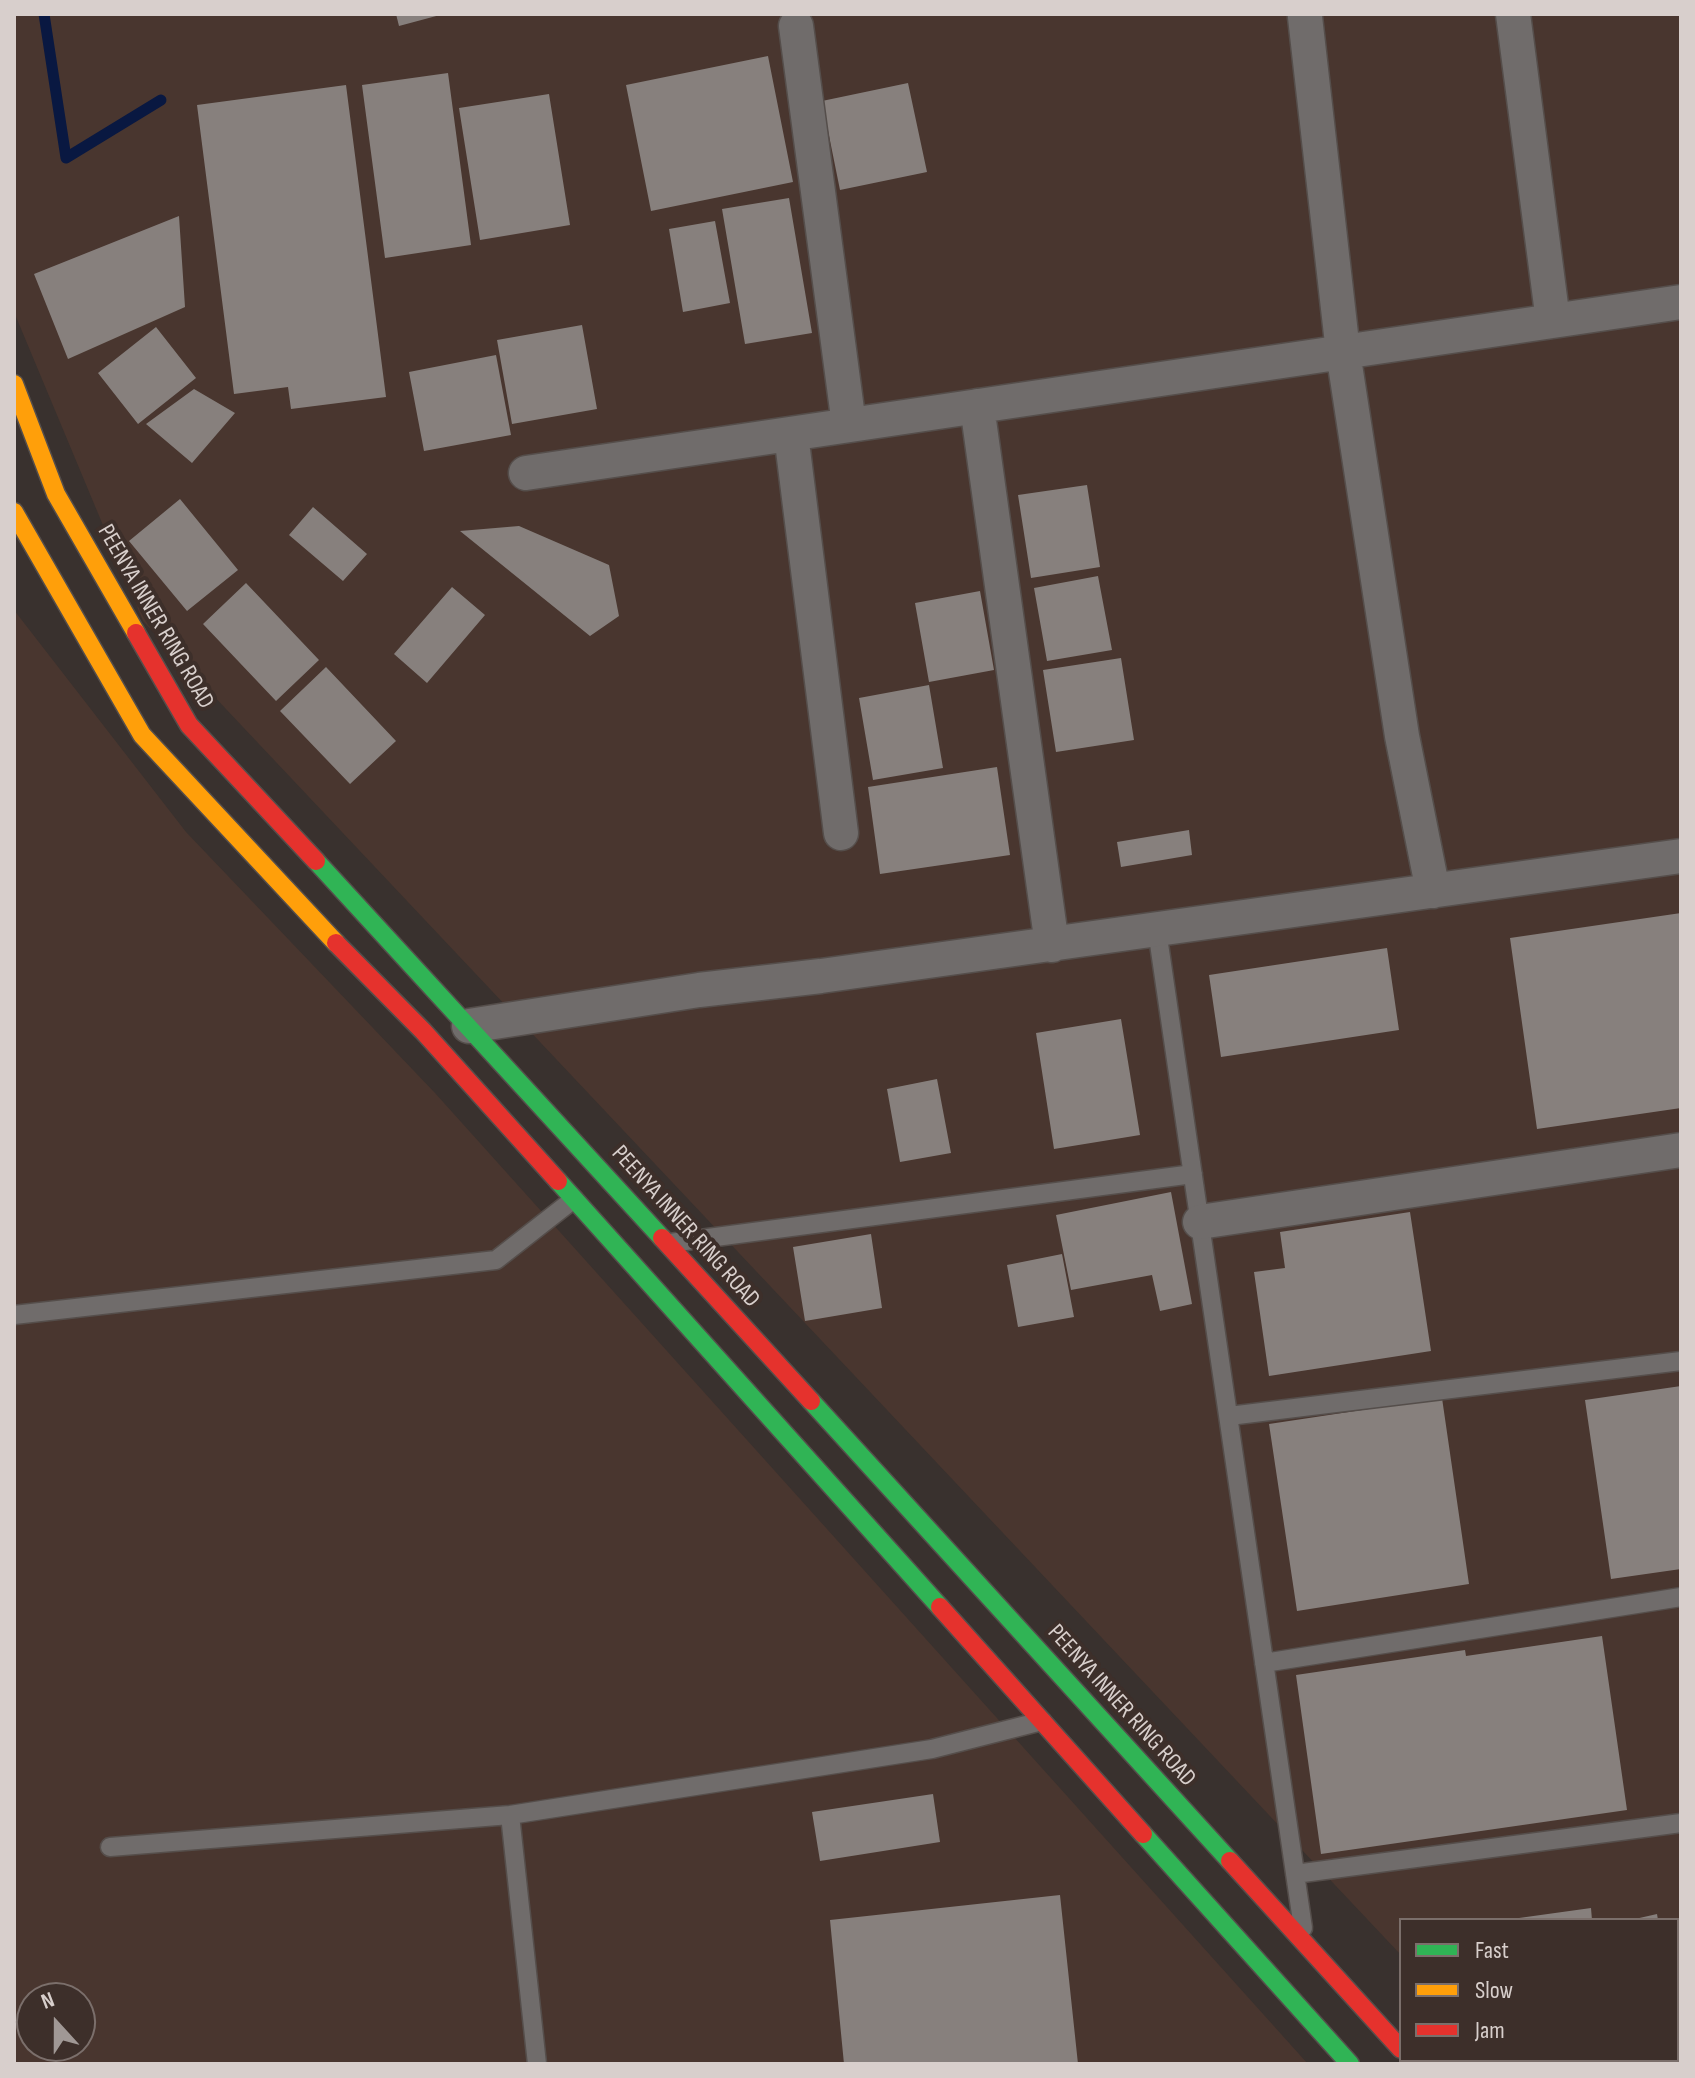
<!DOCTYPE html>
<style>
body{margin:0}
#map{position:relative;width:1695px;height:2078px;overflow:hidden;background:#39312e;font-family:"Sofia Sans Condensed",sans-serif}
canvas{display:block}
.frame{position:absolute;inset:0;border:16px solid #d8cfcc;pointer-events:none}
.legend{position:absolute;left:1399px;top:1918px;width:280px;height:144px;box-sizing:border-box;background:#3d2f2a;border:2px solid #7b6f6b;margin:0;padding:10px 14px;list-style:none;font-size:24px;color:#d8cfcc}
.legend li{display:flex;align-items:center;gap:16px;height:40px}
.legend b{width:40px;border:2px solid #7b6f6b}
.north{position:absolute;left:16px;top:1982px;width:80px;height:80px;box-sizing:border-box;background:#3d2f2a;border:2px solid #7b6f6b;border-radius:50%;rotate:339deg;font-size:22px;font-weight:700;line-height:32px;text-align:center;color:#d8cfcc}
.north::after{content:'';display:block;margin:auto;width:28px;height:36px;background:#a09895;clip-path:polygon(50% 0,100% 100%,50% 72%,0 100%)}
</style>
<div id="map">
<canvas width="1695" height="2078"></canvas>
<div class="frame"></div>
<ul class="legend">
<li><b style="height:10px;background:#30b455"></b>Fast</li>
<li><b style="height:10px;background:#ff9f0a"></b>Slow</li>
<li><b style="height:10px;background:#e5322d"></b>Jam</li>
</ul>
<div class="north">N</div>
</div>
<script>
const c = document.querySelector('canvas').getContext('2d');
c.lineJoin = 'round';
function fill(path, color) {
  c.fillStyle = color;
  c.fill(path, 'evenodd');
}
function shape(rows) {
  const path = new Path2D();
  for (const r of rows) {
    path.moveTo(r[0], r[1]);
    for (let i = 2; i < r.length; i += 2) path.lineTo(r[i], r[i + 1]);
  }
  return path;
}
function stroke(path, color, width, dash) {
  c.strokeStyle = color;
  c.lineWidth = width;
  c.lineCap = dash ? 'butt' : 'round';
  c.setLineDash(dash || []);
  c.stroke(path);
}
function label(font, color, halo, rows, align = 'center') {
  c.font = font + ' "Sofia Sans Condensed",sans-serif';
  c.lineWidth = 8;
  c.setLineDash([]);
  c.textBaseline = 'middle';
  c.strokeStyle = halo;
  c.fillStyle = color;
  for (const [text, x, y, turn = 0] of rows) {
    c.save();
    c.translate(x, y);
    c.rotate((+turn || 0) * Math.PI / 180);
    c.textAlign = isNaN(turn) ? turn : align;
    if (halo) c.strokeText(text, 0, 0);
    c.fillText(text, 0, 0);
    c.restore();
  }
}
fill(shape([
 [14,14,1681,14,1681,2064,1503,2064,1500,2060,1677,2060,1677,1920,1401,1920,1401,1955,143,621,14,312],
 [14,610,186,832,435,1093,1308,2064,14,2064],
 [32,1998,80,1998,80,2046,32,2046]
]), '#49362f');
stroke(shape([
 [44,14,66,158,161,100]
]), '#091841', 11);
fill(shape([
 [396,14,440,14,440,15,399,26],
 [768,56,793,182,651,211,626,85],
 [448,73,471,245,385,258,362,85],
 [908,83,927,172,840,190,822,101],
 [346,85,386,397,291,409,288,387,234,394,197,105],
 [549,94,570,225,480,240,459,108],
 [789,198,812,333,745,344,722,209],
 [179,216,185,307,68,359,34,274],
 [715,221,730,303,683,312,669,229],
 [582,325,597,409,512,424,497,340],
 [156,327,196,378,138,424,98,373],
 [496,355,511,435,424,451,409,372],
 [194,389,235,413,192,463,146,424],
 [1087,485,1100,567,1031,578,1018,495],
 [180,499,238,570,187,611,129,541],
 [313,507,367,554,343,581,289,535],
 [519,526,609,565,619,616,590,636,460,531],
 [1098,576,1112,650,1047,661,1034,588],
 [246,583,319,660,276,701,203,624],
 [452,587,485,615,427,683,394,654],
 [980,591,994,670,929,682,915,603],
 [1121,658,1134,740,1056,752,1043,670],
 [326,667,396,741,350,784,280,711],
 [929,685,943,768,873,780,859,698],
 [997,767,1010,855,880,874,868,787],
 [1189,830,1192,855,1121,867,1117,842],
 [1681,913,1681,1108,1537,1129,1510,938],
 [1387,948,1399,1030,1221,1057,1209,975],
 [1121,1019,1140,1135,1054,1149,1036,1033],
 [937,1079,951,1153,900,1162,887,1089],
 [1171,1192,1192,1304,1160,1311,1152,1275,1071,1290,1056,1215],
 [1410,1212,1431,1351,1269,1376,1254,1272,1285,1268,1280,1232],
 [871,1234,882,1308,805,1321,793,1247],
 [1062,1254,1074,1317,1018,1327,1007,1265],
 [1681,1386,1681,1569,1611,1579,1585,1400],
 [1442,1398,1469,1584,1297,1611,1269,1424],
 [1602,1636,1627,1810,1321,1854,1296,1675,1465,1650,1466,1656],
 [933,1794,940,1842,820,1861,812,1812],
 [1060,1895,1078,2064,844,2064,830,1920],
 [1591,1908,1592,1920,1519,1920,1519,1918],
 [1657,1914,1658,1920,1635,1920,1635,1919]
]), '#87807d');
const lane = shape([
 [1157,930,1303,1928],
 [670,1243,1193,1174],
 [14,1315,496,1260,574,1199],
 [1229,1416,1681,1361],
 [1264,1663,1681,1597],
 [510,1815,537,2064],
 [110,1847,510,1815,932,1749,1042,1721],
 [1295,1874,1681,1823]
]);
const street = shape([
 [1513,14,1553,321],
 [1305,17,1343,352,1402,736,1433,891],
 [796,26,849,425],
 [977,406,1052,945],
 [791,434,841,833],
 [526,473,1681,302],
 [469,1026,699,990,821,976,1681,856],
 [1200,1222,1681,1150]
]);
const fast = shape([
 [316,861,662,1238],
 [558,1181,940,1607],
 [811,1401,1230,1861],
 [1143,1834,1350,2064]
]);
const slow = shape([
 [14,384,56,494,136,633],
 [14,512,142,735,336,943]
]);
const jam = shape([
 [136,633,189,725,316,861],
 [336,943,423,1031,558,1181],
 [662,1238,811,1401],
 [940,1607,1143,1834],
 [1230,1861,1401,2049]
]);
stroke(lane, '#554e4b', 21);
stroke(street, '#554e4b', 37);
stroke(fast, '#554e4b', 21);
stroke(slow, '#554e4b', 21);
stroke(jam, '#554e4b', 21);
stroke(lane, '#706c6b', 18);
stroke(street, '#706c6b', 34);
stroke(fast, '#30b455', 18);
stroke(slow, '#ff9f0a', 18);
stroke(jam, '#e5322d', 18);
label('24px', '#d8cfcc', '#3d2f2a', [
 ["PEENYA INNER RING ROAD",155,617,60],
 ["PEENYA INNER RING ROAD",685,1227,48],
 ["PEENYA INNER RING ROAD",1121,1706,48]
]);
</script>
